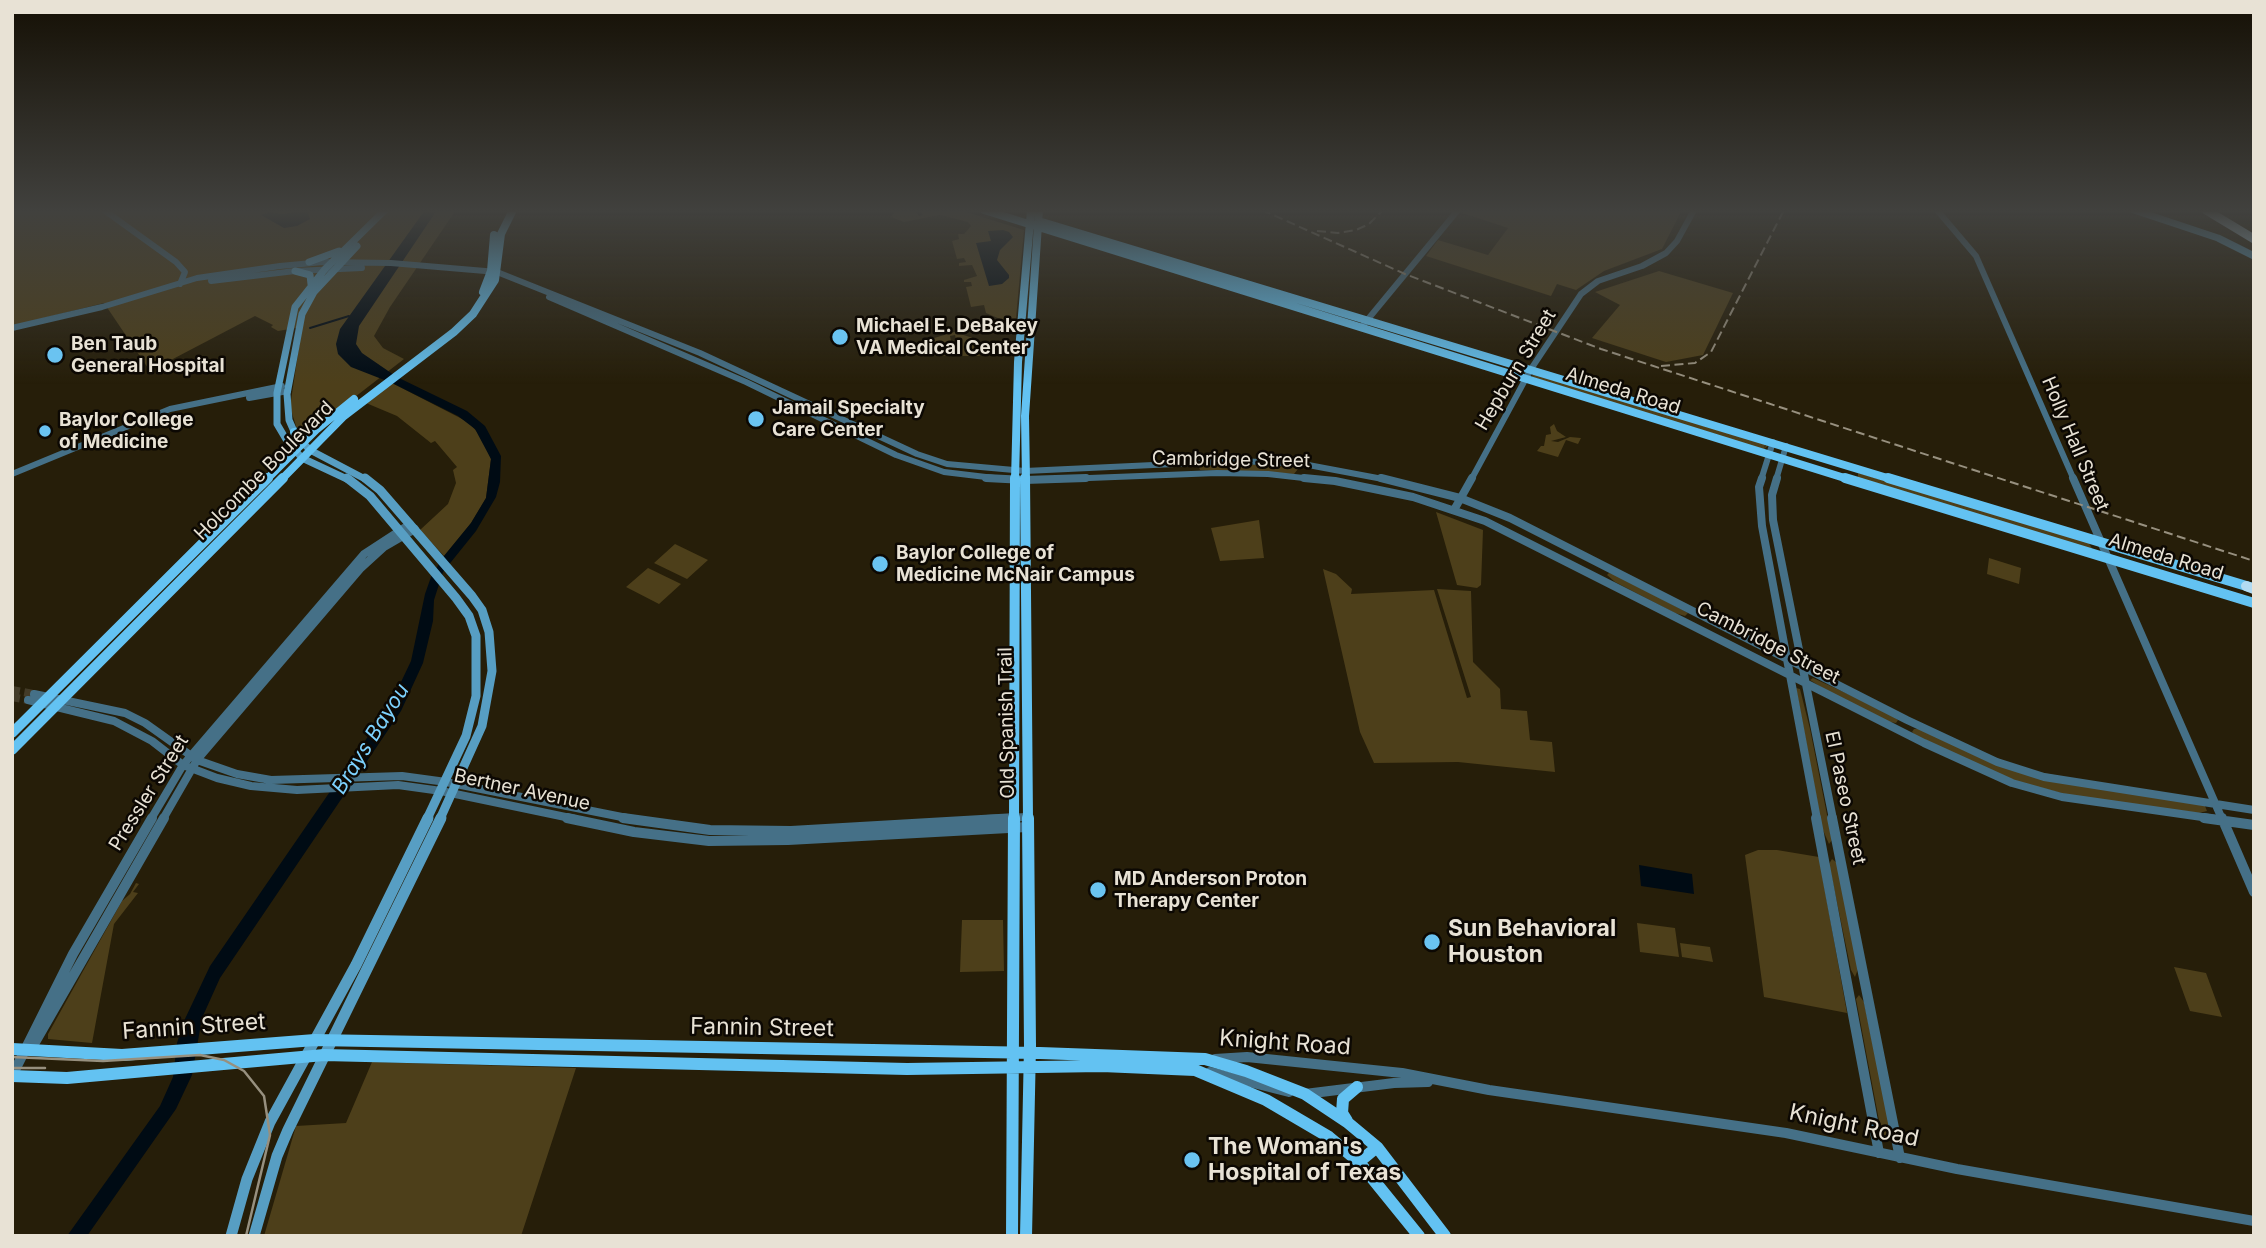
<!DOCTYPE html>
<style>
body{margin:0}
#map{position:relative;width:2266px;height:1248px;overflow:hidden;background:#261e09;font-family:Inter,sans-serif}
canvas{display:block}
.frame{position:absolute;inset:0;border:14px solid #e8e2d5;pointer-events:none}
</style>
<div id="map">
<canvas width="2266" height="1248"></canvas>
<div class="frame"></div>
</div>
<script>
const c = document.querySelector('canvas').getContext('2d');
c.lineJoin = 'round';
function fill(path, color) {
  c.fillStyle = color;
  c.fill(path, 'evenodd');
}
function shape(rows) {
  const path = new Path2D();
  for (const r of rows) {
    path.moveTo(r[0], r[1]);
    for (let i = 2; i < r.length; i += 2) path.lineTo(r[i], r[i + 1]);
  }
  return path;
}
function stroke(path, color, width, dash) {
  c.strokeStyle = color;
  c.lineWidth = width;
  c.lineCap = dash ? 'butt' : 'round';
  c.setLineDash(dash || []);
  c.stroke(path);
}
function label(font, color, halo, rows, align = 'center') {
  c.font = font + ' Inter,sans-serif';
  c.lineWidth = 5;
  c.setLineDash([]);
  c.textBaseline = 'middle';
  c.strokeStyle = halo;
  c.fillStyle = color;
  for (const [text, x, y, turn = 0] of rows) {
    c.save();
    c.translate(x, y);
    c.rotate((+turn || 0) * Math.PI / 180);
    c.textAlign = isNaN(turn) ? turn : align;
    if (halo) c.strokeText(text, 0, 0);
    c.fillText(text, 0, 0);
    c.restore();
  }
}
fill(shape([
 [12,210,456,210,390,307,374,336,383,348,404,359,315,428,297,429,290,407,302,327,278,331,271,327,273,325,255,316,150,371,104,303,12,326],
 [896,210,915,210,919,216,923,215,921,210,960,210,1024,230,1015,330,1011,332,1000,319,986,313,984,305,971,307,966,287,972,286,971,282,964,282,964,280,977,276,972,265,959,266,959,263,966,262,964,258,957,259,952,241,959,239,958,234,964,234,971,226,968,222,940,215,904,222,891,217],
 [1465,210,1682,210,1662,249,1604,271,1576,290,1557,284,1551,296,1426,256,1438,240,1488,255,1508,228,1462,213],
 [1659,271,1733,293,1703,355,1666,362,1592,338,1620,305,1595,292],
 [954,332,973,338,980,356,963,356,959,352,955,335,950,336,954,356,924,355,925,347,931,339],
 [1533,374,1766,443,1764,448,1767,444,1768,446,1763,450,1532,377],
 [392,383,468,422,481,436,491,459,486,498,471,523,444,556,420,530,448,504,456,483,453,470,457,467,435,441,431,443,397,416,366,403],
 [1554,424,1557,431,1566,437,1551,441,1558,442,1570,437,1581,438,1578,444,1566,440,1558,457,1537,451,1541,446,1544,446,1546,435,1551,434,1550,427],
 [1209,464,1248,464,1296,467,1298,469,1294,474,1200,470,1199,467],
 [1858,473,2087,540,2093,550,1858,478],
 [1436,512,1483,530,1481,585,1477,588,1457,585],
 [1259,520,1264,558,1220,561,1211,528],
 [675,544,708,560,687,579,654,563],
 [1989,558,2021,568,2019,584,1987,574],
 [648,568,681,584,659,604,626,587],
 [1323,569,1336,574,1352,589,1351,594,1434,590,1467,698,1471,697,1437,589,1471,591,1473,662,1500,689,1501,709,1527,711,1530,740,1552,742,1555,772,1458,762,1374,763,1360,732],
 [1609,573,1615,574,1688,613,1685,616,1675,613,1615,582,1607,575],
 [1813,678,1890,713,1898,720,1896,723,1889,722,1824,689,1810,680],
 [1796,688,1800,689,1810,729,1832,840,1829,844,1822,828],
 [1914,729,1921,729,1994,763,2199,804,2205,806,2207,811,2199,813,2081,798,2006,779,1917,737,1912,732],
 [1758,850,1777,850,1819,857,1847,1013,1764,997,1745,855],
 [1832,859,1837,863,1858,969,1855,977,1851,970,1829,864],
 [136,883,139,884,133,892,138,893,114,924,92,1043,48,1039,48,1034,122,901,130,894],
 [962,920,1003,920,1004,971,960,972],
 [1637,923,1675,928,1679,957,1640,952],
 [1680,943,1710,947,1713,962,1682,957],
 [2174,967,2206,973,2222,1017,2190,1011],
 [1859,995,1864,1002,1891,1131,1887,1138,1881,1131,1856,999],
 [372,1062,576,1068,521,1236,264,1236,296,1126,346,1123]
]), '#4d3f1a');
fill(shape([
 [425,210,437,210,359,326,356,344,362,353,397,377,467,411,485,426,501,456,500,482,496,497,476,531,443,572,434,600,433,621,423,663,401,711,220,978,202,1018,192,1075,176,1109,87,1236,67,1236,160,1106,173,1077,177,1043,184,1021,210,966,391,703,411,661,425,594,431,577,444,556,471,523,486,498,491,459,475,429,458,416,392,383,351,367,338,354,336,344,340,329],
 [302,211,308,212,310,219,297,226,284,228,261,215,270,212,283,214],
 [1003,230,1009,232,1013,237,1000,250,997,260,1009,275,1009,278,1002,284,989,286,976,243,991,241,988,231],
 [1639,865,1692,874,1694,894,1641,886]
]), '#000b14');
stroke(shape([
 [310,328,349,316]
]), '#000b14', 2);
stroke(shape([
 [12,690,34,694],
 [12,697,28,700]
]), '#433b28', 8, [8, 4.5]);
stroke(shape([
 [104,210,176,262,185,272,180,284],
 [1937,210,1976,256,2074,480],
 [211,281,295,271,362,268],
 [549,297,746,382,896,455,944,472,1011,480],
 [1364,324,1458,210],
 [12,328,102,307,197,278,280,266,323,262,391,263,497,272,700,353,917,454,947,464,1025,471,1239,461,1303,464,1388,480],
 [249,398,288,391],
 [12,474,170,409,282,386],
 [1038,480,1217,473,1268,474,1321,480],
 [1471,480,1531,369,1581,294,1598,281,1642,266,1666,253,1677,241,1694,210],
 [1761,480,1773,442],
 [1776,480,1786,446]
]), '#457087', 6);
stroke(shape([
 [986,478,1025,480,1086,478],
 [1304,478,1335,481,1413,497,1485,521,1924,743,2012,783,2062,797,2216,819],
 [1381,478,1460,498,1510,518,1907,720,1997,762,2044,777,2254,810],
 [1762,478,1759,487,1762,526,1817,819],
 [1777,478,1772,495,1773,520,1833,819],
 [2073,478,2222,819],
 [1454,510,1472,478],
 [34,694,125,713,145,723,197,760,237,774,271,780,402,776,446,782,632,819],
 [28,700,114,721,152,741,183,765,217,778,251,786,297,790,398,785,441,791,575,819],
 [151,819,183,765,364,554,410,524],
 [163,819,197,760,361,568,384,547,415,529],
 [986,819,1027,817]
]), '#457087', 8);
stroke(shape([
 [567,818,634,832,709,841,788,840,1027,827],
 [623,818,710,830,791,831,1016,818],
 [1816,818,1879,1153],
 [1832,818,1900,1158],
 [2204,818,2254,825],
 [2222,818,2254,892],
 [30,1051,164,818],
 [1215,1059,1247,1057,1402,1073,1489,1090,1786,1133,1957,1169,2254,1221],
 [1210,1072,1289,1092],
 [12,1076,73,954,152,818],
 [1305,1094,1394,1083,1428,1082]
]), '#457087', 10);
stroke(shape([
 [2134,210,2218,238,2254,256],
 [357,246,314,292,302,314,287,394,289,420,296,436,310,450,367,480],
 [309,262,339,251],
 [295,271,310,275,311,284],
 [349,480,302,458,287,441,277,424,277,393,295,307,325,269,385,210]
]), '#579ec3', 7);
stroke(shape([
 [347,478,370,496,456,598,469,616,476,636,476,696,466,736,427,819],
 [365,478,380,490,472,596,482,610,489,632,492,671,482,726,440,819]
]), '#579ec3', 9);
stroke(shape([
 [231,1236,247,1179,270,1122,356,965,428,818],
 [254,1236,277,1156,288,1130,441,818]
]), '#579ec3', 11);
stroke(shape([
 [984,210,1851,480],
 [1042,222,1894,480],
 [483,292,491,271,494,235],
 [294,432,315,430],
 [266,480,316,430,354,399],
 [281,480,344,416,454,332,473,314,495,280,501,234,513,210],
 [1015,480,1018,362,1031,210],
 [1026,480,1025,416,1039,210]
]), '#63c2f2', 8);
stroke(shape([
 [1025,478,1028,819],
 [1845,478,2254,603],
 [1888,478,2253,588],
 [12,733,268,478],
 [12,750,283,478],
 [1014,819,1015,478]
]), '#63c2f2', 10);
stroke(shape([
 [12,1049,122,1055,315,1040,1040,1053,1205,1059,1246,1071,1305,1094,1347,1122,1377,1147,1445,1236],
 [12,1076,67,1078,324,1055,907,1069,1102,1066,1195,1070,1266,1100,1329,1137,1359,1162,1419,1236],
 [1347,1121,1342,1113,1343,1099,1357,1087],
 [1359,1162,1377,1147],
 [1012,1236,1014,818],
 [1026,1236,1030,1046,1028,818]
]), '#63c2f2', 12);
stroke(shape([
 [2206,210,2254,239]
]), '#b2dbf2', 9);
stroke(shape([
 [2246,586,2254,589]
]), '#b2dbf2', 10);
stroke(shape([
 [12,1057,103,1061,200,1055,224,1060,244,1071,264,1096,270,1135,246,1236],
 [12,1068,45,1068]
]), '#97907f', 2.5);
stroke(shape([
 [1262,210,1405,274,1601,349,2254,561],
 [1317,231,1338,233,1356,230,1369,224,1383,210],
 [1661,366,1695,363,1711,352,1784,210]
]), '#97907f', 2, [9, 4.5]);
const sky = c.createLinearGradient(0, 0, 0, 384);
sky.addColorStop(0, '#151005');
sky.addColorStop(0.55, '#41413e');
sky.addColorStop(1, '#41413e00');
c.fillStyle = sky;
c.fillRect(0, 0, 2266, 384);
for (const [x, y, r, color] of [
 [840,337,9,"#6ac3f1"],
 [55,355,9,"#6ac3f1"],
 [756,419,9,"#6ac3f1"],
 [45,431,7,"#6ac3f1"],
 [880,564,9,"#6ac3f1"],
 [1098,890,9,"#6ac3f1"],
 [1432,942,9,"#6ac3f1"],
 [1192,1160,9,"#6ac3f1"]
]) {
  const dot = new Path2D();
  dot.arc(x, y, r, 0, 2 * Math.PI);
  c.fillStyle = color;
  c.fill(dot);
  stroke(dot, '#0c0803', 2.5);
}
label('bold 19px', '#e8e2d5', '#0c0803', [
 ["Michael E. DeBakey",856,326],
 ["VA Medical Center",856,348],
 ["Ben Taub",71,344],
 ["General Hospital",71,366],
 ["Jamail Specialty",772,408],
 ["Care Center",772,430],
 ["Baylor College",59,420],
 ["of Medicine",59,442],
 ["Baylor College of",896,553],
 ["Medicine McNair Campus",896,575],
 ["MD Anderson Proton",1114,879],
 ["Therapy Center",1114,901]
], 'left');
label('19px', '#e8e2d5', '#0c0803', [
 ["Hepburn Street",1516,370,-59],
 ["Almeda Road",1623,391,17],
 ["Holly Hall Street",2075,444,67],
 ["Cambridge Street",1231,460,1],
 ["Holcombe Boulevard",264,471,-45],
 ["Almeda Road",2166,557,17],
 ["Cambridge Street",1768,643,27],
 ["Old Spanish Trail",1007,723,-91],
 ["Bertner Avenue",522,790,12],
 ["Pressler Street",149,793,-58],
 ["El Paseo Street",1845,798,78]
]);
label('italic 21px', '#7dd2fe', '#0c0803', [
 ["Brays Bayou",371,739,-58]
]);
label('bold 23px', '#e8e2d5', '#0c0803', [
 ["Sun Behavioral",1448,929],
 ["Houston",1448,955],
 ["The Woman's",1208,1147],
 ["Hospital of Texas",1208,1173]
], 'left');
label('23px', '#e8e2d5', '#0c0803', [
 ["Fannin Street",194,1027,-4],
 ["Fannin Street",762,1028,1],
 ["Knight Road",1285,1043,4],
 ["Knight Road",1854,1126,12]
]);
</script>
